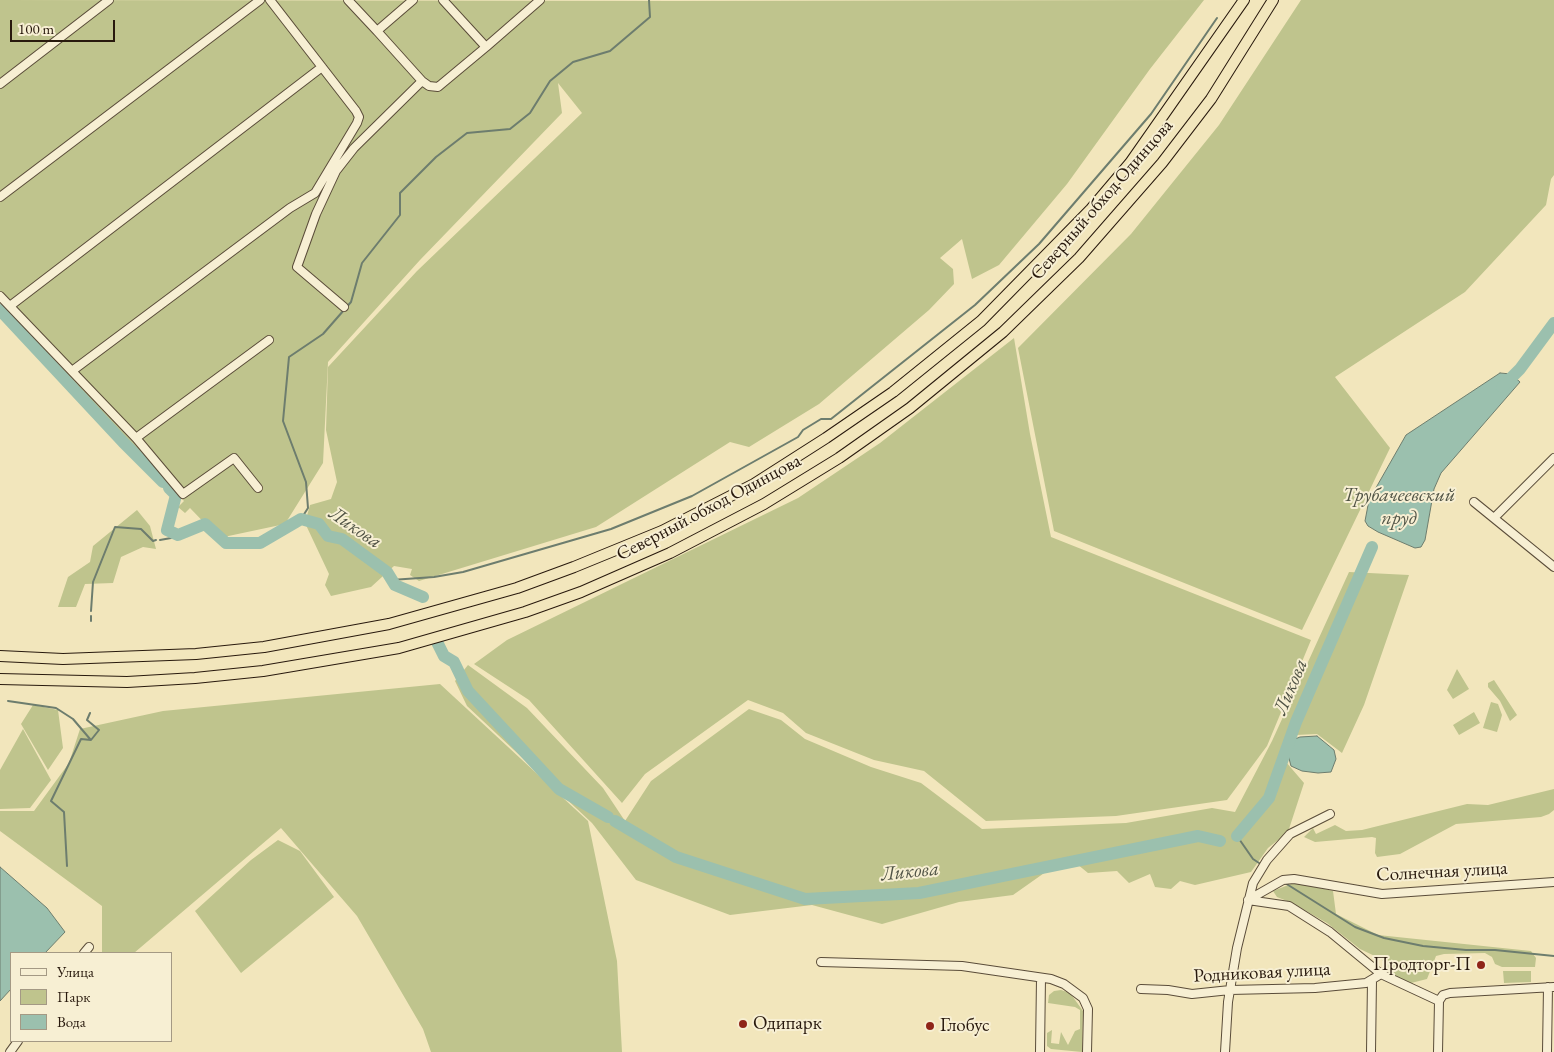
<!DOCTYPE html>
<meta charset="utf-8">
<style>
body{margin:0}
#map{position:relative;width:1554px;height:1052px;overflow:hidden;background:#f2e6bc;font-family:"EB Garamond",serif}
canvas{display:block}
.legend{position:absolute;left:10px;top:952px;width:162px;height:90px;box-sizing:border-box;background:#f7efd3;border:1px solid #a49984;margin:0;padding:6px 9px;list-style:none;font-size:15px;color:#28190d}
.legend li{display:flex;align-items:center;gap:10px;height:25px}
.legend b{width:25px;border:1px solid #a49984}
.scale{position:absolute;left:10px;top:20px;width:105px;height:22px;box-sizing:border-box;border:2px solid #28190d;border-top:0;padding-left:6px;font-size:15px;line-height:18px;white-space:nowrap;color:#28190d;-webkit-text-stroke:4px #f7efd3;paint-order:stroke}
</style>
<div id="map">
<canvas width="1554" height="1052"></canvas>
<ul class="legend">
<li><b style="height:6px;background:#f7efd3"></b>Улица</li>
<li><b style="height:14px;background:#bfc48d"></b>Парк</li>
<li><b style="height:14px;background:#9bc0ae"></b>Вода</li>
</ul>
<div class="scale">100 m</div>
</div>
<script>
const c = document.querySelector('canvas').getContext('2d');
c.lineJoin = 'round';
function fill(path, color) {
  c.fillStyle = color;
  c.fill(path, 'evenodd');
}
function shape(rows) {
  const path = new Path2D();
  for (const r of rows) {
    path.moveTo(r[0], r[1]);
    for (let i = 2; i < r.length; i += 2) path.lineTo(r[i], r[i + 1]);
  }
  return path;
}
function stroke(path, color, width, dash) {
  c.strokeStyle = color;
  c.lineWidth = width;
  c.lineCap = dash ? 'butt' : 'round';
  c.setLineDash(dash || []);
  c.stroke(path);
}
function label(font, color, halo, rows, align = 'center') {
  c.font = font + ' "EB Garamond",serif';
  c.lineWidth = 4;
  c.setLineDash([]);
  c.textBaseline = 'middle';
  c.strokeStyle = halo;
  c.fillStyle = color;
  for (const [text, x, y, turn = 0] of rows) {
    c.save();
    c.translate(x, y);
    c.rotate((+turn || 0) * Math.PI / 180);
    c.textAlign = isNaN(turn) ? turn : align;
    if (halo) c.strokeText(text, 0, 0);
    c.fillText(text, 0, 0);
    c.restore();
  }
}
fill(shape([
 [0,0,677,1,1204,0,1150,69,1067,184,999,265,972,279,962,239,940,258,953,269,954,284,929,310,819,404,749,447,730,442,596,527,419,581,410,575,412,569,394,566,371,587,331,596,325,585,329,574,305,523,310,505,331,499,337,482,326,430,328,367,417,271,582,113,558,83,562,113,420,260,328,362,323,463,285,524,219,538,190,508,185,513,178,507,184,501,0,301],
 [1301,0,1554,0,1554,175,1551,179,1546,205,1465,292,1335,377,1390,448,1302,630,1054,531,1018,348,1131,234,1219,125],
 [1014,338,1030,434,1051,537,1311,640,1267,746,1227,800,1116,816,986,821,924,771,874,760,806,733,783,713,748,700,645,774,622,803,529,700,474,664,507,640,798,498,880,443],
 [137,510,150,526,156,549,143,547,121,557,113,583,85,584,76,607,58,607,68,577,90,562,93,546],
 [1349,572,1409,575,1364,705,1342,753,1317,734,1296,735,1283,743,1286,762,1304,783,1288,832,1268,848,1251,872,1195,885,1180,881,1171,889,1155,887,1150,874,1129,883,1117,871,1088,873,1077,864,1057,864,1013,895,959,902,882,924,812,905,730,915,636,880,592,823,467,706,455,681,468,665,527,708,603,788,625,821,651,781,749,709,781,720,805,739,871,767,921,783,982,829,1126,823,1212,808,1235,812,1272,741],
 [1457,669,1469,689,1453,699,1447,690],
 [1494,680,1517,715,1510,721,1500,701,1488,687,1488,683],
 [440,684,588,821,617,961,622,1052,431,1052,423,1029,357,916,281,828,134,953,102,953,102,906,0,831,0,811,34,811,69,763,80,729,163,711],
 [1491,702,1498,704,1502,715,1497,732,1483,728],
 [33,705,58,710,63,748,48,770,21,724],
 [1474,712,1480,723,1459,735,1453,725],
 [23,729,51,780,30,808,0,809,0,770],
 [1554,789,1554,810,1549,814,1541,817,1456,824,1400,854,1377,857,1375,853,1376,838,1372,837,1315,842,1304,837,1313,828,1316,834,1335,825,1346,831,1362,830,1467,804,1488,805],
 [278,840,300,851,334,897,241,973,195,911,251,860],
 [1296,882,1333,891,1336,914,1378,935,1531,951,1536,958,1535,967,1502,967,1495,964,1492,957,1485,953,1444,954,1436,956,1427,979,1411,983,1404,982,1397,979,1381,959,1360,949,1327,923,1292,903,1277,897,1273,891],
 [1503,971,1531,971,1531,982,1504,983],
 [1061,990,1070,993,1083,1011,1082,1052,1051,1049,1047,1046,1047,1033,1052,1030,1051,1043,1059,1044,1061,1032,1068,1045,1075,1031,1080,1029,1080,1010,1075,1007,1048,1003,1049,995,1054,991]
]), '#bfc48d');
const water = shape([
 [1500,373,1511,374,1520,382,1441,473,1434,489,1425,540,1421,547,1415,548,1378,532,1368,526,1365,521,1369,500,1406,435,1500,373],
 [1317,736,1334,750,1336,759,1331,772,1318,773,1302,771,1291,766,1285,743,1300,737,1317,736],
 [0,867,47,908,65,932,45,953,11,953,11,989,0,1001,0,867]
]);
fill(water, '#9bc0ae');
stroke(water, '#6d7d6e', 1);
stroke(shape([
 [301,519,308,508,306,482,283,421,289,357,323,334,351,302,362,263,400,215,400,193,436,157,467,133,510,129,530,113,550,81,573,62,610,51,650,17,649,0],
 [160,540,171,538,173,533],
 [391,580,434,577,463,572,611,529,692,496,798,437,803,430,821,419,831,419,975,305,1039,244,1151,114,1217,18],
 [91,611,93,582,115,527,141,529,153,541,156,540],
 [91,621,91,616],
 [8,701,56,708,73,719,90,739],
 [1237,836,1253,859,1259,863],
 [67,866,64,812,51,801,81,739,91,740,99,730,87,720,90,713],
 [1285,883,1355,927,1384,938,1423,946,1466,950,1495,950,1554,956]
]), '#6d7d6e', 2);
stroke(shape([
 [0,310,123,442,163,482],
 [1502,387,1520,369,1554,323],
 [169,488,176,495,167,530,178,535,205,524,226,543,260,543,301,519,319,524,328,536,342,539,387,572,395,585,423,597],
 [437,642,444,656,454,662,468,691,559,789,608,817],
 [615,821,676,857,805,899,919,893,1198,836,1220,841],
 [1237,836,1269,798,1296,722,1372,547]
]), '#9bc0ae', 12);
const minor = shape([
 [348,0,377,31,413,0],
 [377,31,422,81,429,86,438,87,486,47,443,0],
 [486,47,540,0],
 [0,84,109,0],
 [0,197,260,0],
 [0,296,136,438,183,494,234,458,258,488],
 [10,306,322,67],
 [344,307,297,267,316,214,336,171,354,148,422,81],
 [72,371,290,208,315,193,357,123,359,117,356,111,270,0],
 [136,438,269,340],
 [1474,502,1554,567],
 [1494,518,1554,458],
 [1248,900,1283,880,1294,879,1382,894,1554,882],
 [1248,900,1289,906,1330,932,1381,974,1439,1001],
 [84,953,89,947],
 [821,962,962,966,1051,979,1064,984,1083,998,1088,1009,1087,1052],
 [1141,989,1168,990,1192,994,1230,990,1315,988,1366,983,1381,974],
 [1439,1001,1443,995,1450,993,1554,987],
 [10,1052,18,1041],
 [1040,1052,1041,978],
 [1225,1052,1228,1002,1237,948,1253,883,1267,860,1290,834,1330,814],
 [1371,1052,1372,980],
 [1438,1052,1439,1001],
 [1547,1052,1548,987]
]);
const highway = shape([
 [0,656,63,659,196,654,264,647,389,624,517,588,574,567,662,531,754,484,826,438,893,392,981,321,1091,209,1130,163,1244,0],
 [0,679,127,682,195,678,263,671,399,648,525,612,581,592,670,553,764,504,839,458,910,408,1003,332,1079,258,1162,163,1211,99,1273,0]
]);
stroke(minor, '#5a4c39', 10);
stroke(highway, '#28190d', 12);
stroke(minor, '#f7efd3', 8);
stroke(highway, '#f2e6bc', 10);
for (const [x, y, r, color] of [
 [1481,965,5,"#8f2418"],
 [743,1024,5,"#8f2418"],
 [930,1026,5,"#8f2418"]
]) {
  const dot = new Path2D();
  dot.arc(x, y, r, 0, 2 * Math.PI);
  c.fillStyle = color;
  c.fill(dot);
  stroke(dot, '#f7efd3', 2);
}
label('19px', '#28190d', '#f7efd3', [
 ["Северный обход Одинцова",1102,200,-49],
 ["Северный обход Одинцова",709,508,-28],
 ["Солнечная улица",1442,872,-3],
 ["Родниковая улица",1262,973,-3]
]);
label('19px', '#28190d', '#f7efd3', [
 ["Продторг-П",1471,965,"right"],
 ["Одипарк",753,1024],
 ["Глобус",940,1026]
], 'left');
label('italic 20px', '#505345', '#f7efd3', [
 ["Трубачеевский",1399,496],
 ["пруд",1399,519],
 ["Ликова",355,528,34],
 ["Ликова",1291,687,-67],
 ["Ликова",910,872,-6]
]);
</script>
